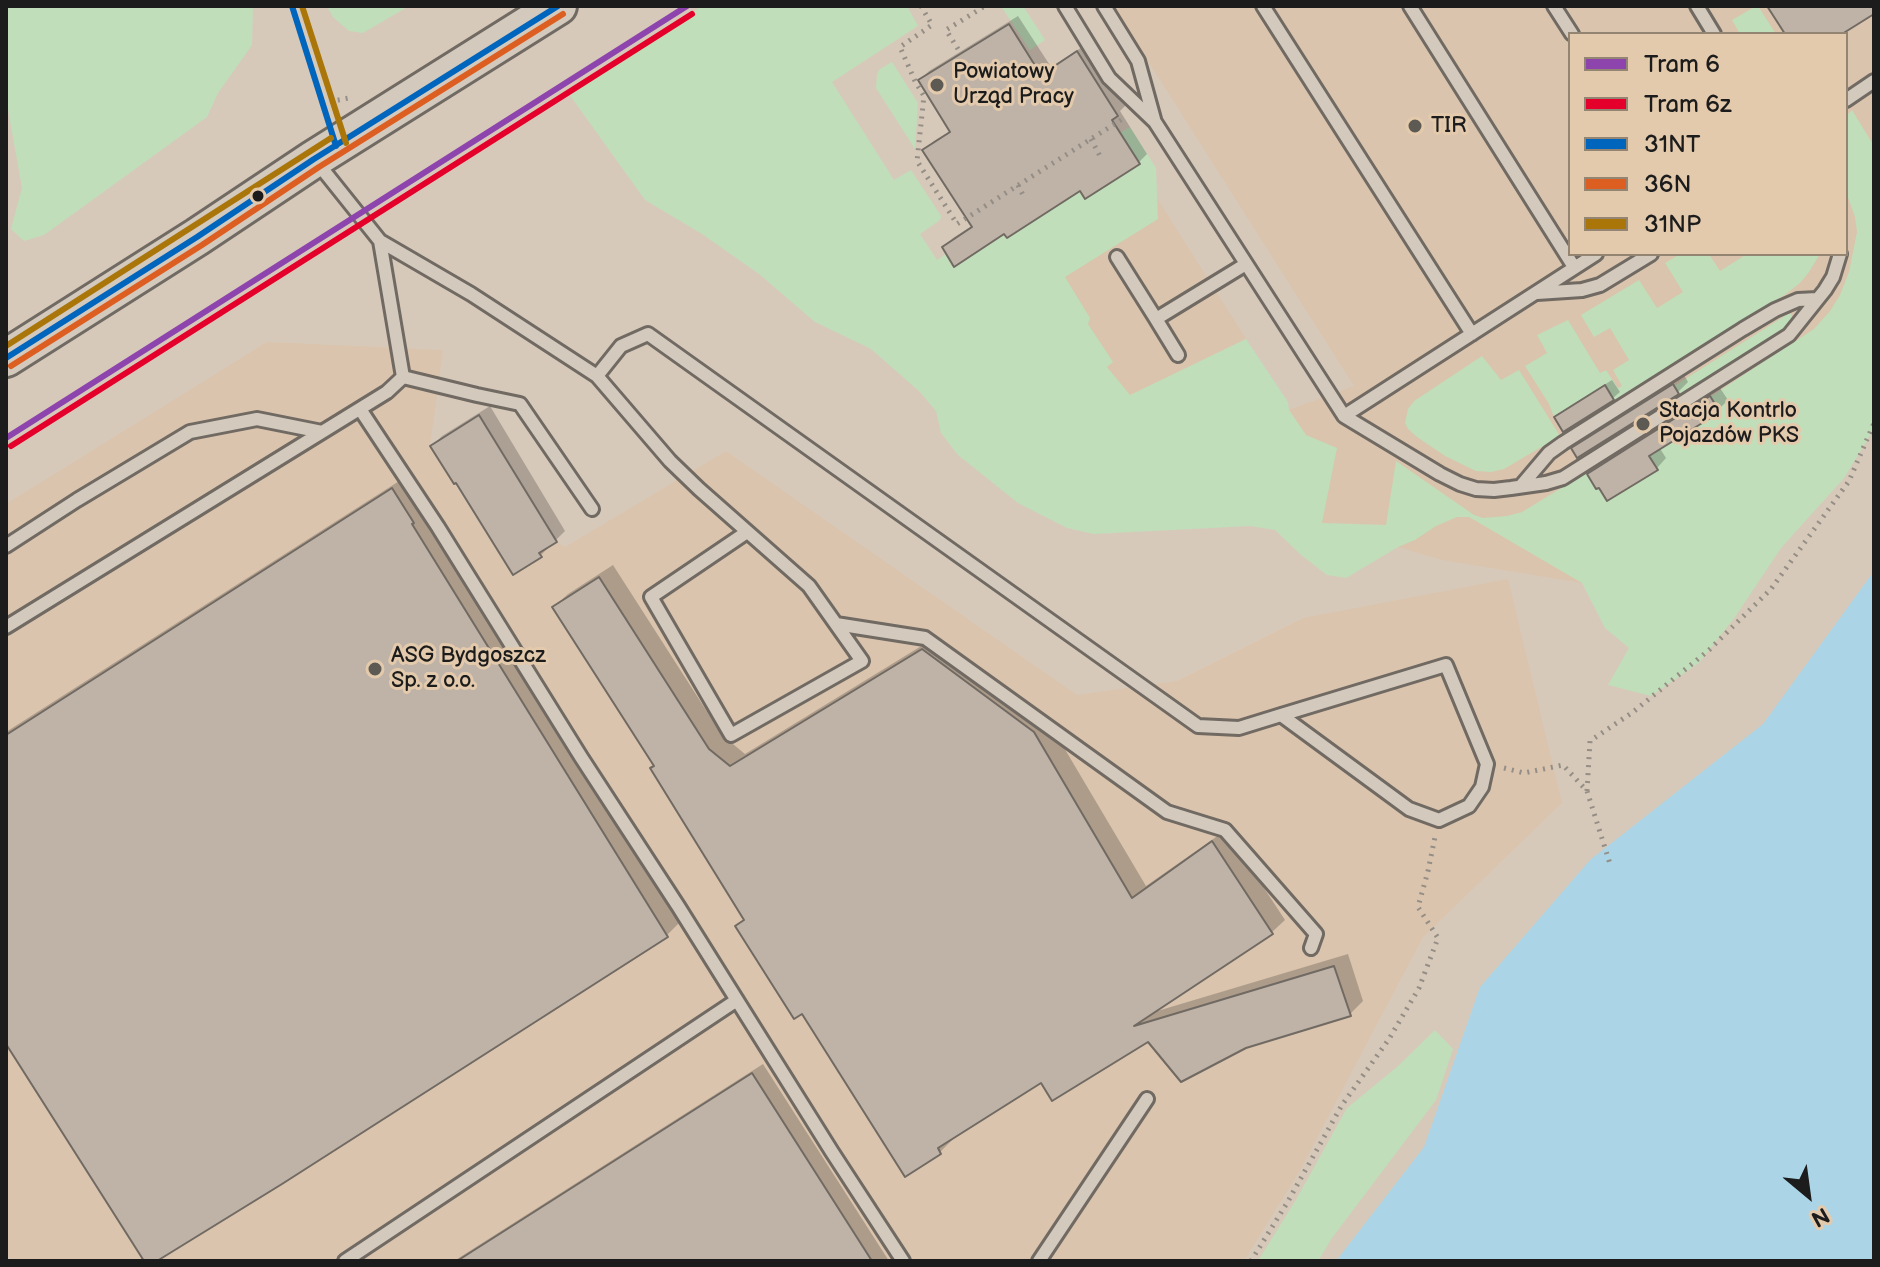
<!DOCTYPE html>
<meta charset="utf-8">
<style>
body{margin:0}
#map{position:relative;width:1880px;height:1267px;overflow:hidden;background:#d7c9b9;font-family:"Balsamiq Sans",sans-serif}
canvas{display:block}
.frame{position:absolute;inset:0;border:8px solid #1c1c1c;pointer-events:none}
.legend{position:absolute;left:1568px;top:32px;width:280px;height:224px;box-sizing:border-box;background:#e4caac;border:2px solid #948472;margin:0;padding:10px 14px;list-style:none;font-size:24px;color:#1c1c1c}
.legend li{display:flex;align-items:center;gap:16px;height:40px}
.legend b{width:40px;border:2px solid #948472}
.north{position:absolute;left:1768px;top:1155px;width:80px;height:80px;-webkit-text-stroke:6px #e4caac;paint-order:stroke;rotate:151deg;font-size:22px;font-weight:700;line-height:32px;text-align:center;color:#1c1c1c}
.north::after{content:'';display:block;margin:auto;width:28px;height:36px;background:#1c1c1c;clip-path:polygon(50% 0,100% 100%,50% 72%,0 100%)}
</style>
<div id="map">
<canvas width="1880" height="1267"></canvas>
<div class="frame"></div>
<ul class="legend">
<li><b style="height:10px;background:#8e44ad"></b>Tram 6</li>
<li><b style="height:10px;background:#e4002b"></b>Tram 6z</li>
<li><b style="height:10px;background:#0065bd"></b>31NT</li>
<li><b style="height:10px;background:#dd5e21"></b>36N</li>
<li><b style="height:10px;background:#aa760a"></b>31NP</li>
</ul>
<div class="north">N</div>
</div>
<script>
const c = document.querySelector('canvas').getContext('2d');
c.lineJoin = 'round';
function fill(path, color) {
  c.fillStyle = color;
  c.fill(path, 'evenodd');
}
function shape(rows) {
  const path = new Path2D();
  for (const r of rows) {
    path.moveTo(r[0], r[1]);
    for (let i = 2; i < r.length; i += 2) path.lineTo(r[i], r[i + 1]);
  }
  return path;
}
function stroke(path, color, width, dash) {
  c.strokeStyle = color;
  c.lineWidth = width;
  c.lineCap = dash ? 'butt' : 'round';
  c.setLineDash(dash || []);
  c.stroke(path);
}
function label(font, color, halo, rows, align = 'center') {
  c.font = font + ' "Balsamiq Sans",sans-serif';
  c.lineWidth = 6;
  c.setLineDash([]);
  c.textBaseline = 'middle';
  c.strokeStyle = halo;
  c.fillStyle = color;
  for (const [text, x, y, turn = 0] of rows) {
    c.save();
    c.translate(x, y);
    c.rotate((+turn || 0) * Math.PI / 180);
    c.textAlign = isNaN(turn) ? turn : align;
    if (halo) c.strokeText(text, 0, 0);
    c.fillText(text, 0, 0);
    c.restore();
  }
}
fill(shape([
 [1113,6,1874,6,1874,291,1582,583,1442,560,1398,547,1385,525,1322,523,1306,435,1289,410,1354,386],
 [1570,34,1846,34,1846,254,1570,254],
 [1143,176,1246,339,1123,399,999,264],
 [267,342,443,350,430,446,513,575,541,557,539,553,557,542,565,547,726,451,1077,695,1177,681,1303,618,1508,579,1562,803,1423,937,1299,1172,1244,1261,12,1261,6,1251,6,504]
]), '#dac4ad');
fill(shape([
 [6,6,253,6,252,45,218,93,207,117,44,235,24,241,11,229,22,188,6,98],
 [327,6,409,6,363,33,349,31,333,17],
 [702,6,907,6,918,26,832,82,894,180,911,170,941,216,940,220,920,234,937,260,946,254,954,266,1004,234,1007,238,1080,191,1086,199,1139,165,1098,146,1130,127,1156,168,1158,219,1065,277,1090,318,1088,324,1113,362,1107,367,1130,395,1246,339,1288,402,1289,410,1306,435,1337,448,1322,523,1386,525,1396,461,1474,515,1483,518,1507,516,1522,512,1586,473,1596,489,1599,488,1607,501,1657,470,1649,456,1710,397,1814,329,1830,311,1840,295,1849,272,1857,232,1855,217,1846,192,1846,116,1852,110,1874,146,1874,429,1844,478,1781,548,1735,617,1699,663,1651,696,1608,685,1629,648,1605,628,1582,583,1469,517,1457,517,1436,526,1415,540,1398,547,1346,578,1327,575,1300,554,1275,530,1250,526,1094,534,1067,528,1018,503,958,455,941,433,936,411,920,392,871,349,815,322,759,274,702,234,645,200,569,94],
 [1001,6,1023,6,1045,40,1030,50],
 [1756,6,1758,6,1776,34,1740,34,1732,20],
 [892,62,918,103,915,149,876,88,877,74,880,69],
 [1680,254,1709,254,1720,271,1747,254,1820,254,1809,272,1800,283,1786,294,1670,367,1666,373,1617,404,1605,386,1554,417,1549,404,1525,366,1547,353,1537,335,1568,320,1600,373,1606,370,1618,388,1622,386,1613,370,1629,360,1610,328,1594,337,1581,315,1639,280,1657,308,1683,292,1665,263],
 [1788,314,1791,314,1792,318,1781,331,1682,398,1674,386],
 [1482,356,1501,380,1519,370,1560,436,1504,469,1491,472,1476,471,1445,456,1417,437,1408,429,1405,423,1408,409,1414,401],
 [1435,1030,1453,1049,1436,1100,1332,1238,1318,1261,1258,1261,1297,1198,1347,1108,1397,1067]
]), '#c0deb9');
fill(shape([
 [1874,571,1874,1261,1336,1261,1424,1147,1480,987,1590,860,1763,724]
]), '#abd5e6');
fill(shape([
 [1018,16,1051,67,1087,44,1126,105,1120,111,1147,154,1138,163,944,247,953,238,973,225,925,150,934,141,952,130,920,80,929,71],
 [1684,375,1688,382,1678,392,1574,449,1584,438],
 [1612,380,1620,392,1613,398,1557,417,1563,411],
 [1720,388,1728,400,1718,410,1659,447,1666,458,1657,468,1589,474,1599,464],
 [490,406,565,531,541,555,432,446,442,436],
 [407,476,425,509,680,922,666,936,153,1261,146,1261,6,1041,6,732],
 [613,565,722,735,745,754,936,637,1047,719,1146,886,1226,830,1285,920,1271,933,1154,1012,1348,954,1363,1001,1350,1014,1148,1039,1041,1081,952,1137,953,1139,940,1152,737,926,745,918,656,765,554,607,568,594],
 [763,1064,889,1261,454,1261]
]), '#0003');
const building = shape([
 [1767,6,1874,6,1874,14,1842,34,1785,34,1767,6],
 [1009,24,1041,75,1077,51,1118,116,1112,120,1140,164,1085,199,1080,191,1007,238,1004,234,954,267,942,247,972,227,922,150,950,132,918,80,1009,24],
 [1673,384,1679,394,1577,458,1571,448,1673,384],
 [1605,385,1614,400,1563,432,1554,417,1605,385],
 [1710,396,1720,412,1649,456,1658,470,1607,501,1599,488,1596,489,1587,474,1710,396],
 [479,415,557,542,539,553,542,557,513,575,456,483,454,484,430,446,479,415],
 [392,488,414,523,412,524,668,937,282,1184,157,1261,144,1261,6,1044,6,735,392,488],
 [599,577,709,749,730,766,922,649,1034,732,1132,898,1212,841,1273,934,1134,1026,1334,966,1351,1016,1246,1048,1181,1082,1148,1042,1052,1101,1041,1083,938,1148,941,1154,905,1177,802,1014,794,1019,735,926,744,920,650,768,654,766,552,607,599,577],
 [752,1073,872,1261,457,1261,752,1073]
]);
fill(building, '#bfb2a6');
stroke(building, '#706a63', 2);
const lane = shape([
 [1065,6,1109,78,1155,122,1344,416,1596,254],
 [1104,6,1138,61,1154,119],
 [1263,6,1472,334],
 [1410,6,1574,267],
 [1554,6,1572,34],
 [1697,6,1714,34],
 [1846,100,1874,81],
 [380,241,471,294,597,376,670,461,699,489,809,586,862,661,731,735,651,597,747,532],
 [1117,257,1156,319],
 [1537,293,1582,290,1600,285,1651,254],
 [1178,355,1156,319,1246,264],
 [597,376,621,346,648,334,1198,726,1239,728,1281,715,1446,665,1487,764,1482,787,1469,806,1439,820,1409,809,1281,715],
 [403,377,477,395,520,404,592,509],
 [360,409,438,527,581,757,678,906,832,1152,903,1261],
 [1344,416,1440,474,1460,484,1476,489,1494,490,1511,488,1546,483,1563,478,1789,335,1825,290,1833,277,1840,254],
 [1521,486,1549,453,1563,443,1743,329,1775,310,1798,300,1817,299],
 [6,546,77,500,190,432,257,419,322,432],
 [836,624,925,638,1167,812,1225,830,1316,934,1311,948],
 [6,627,387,392,403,377,380,241,316,161],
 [345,1261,737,1000],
 [1039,1261,1147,1099]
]);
const secondary = shape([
 [6,358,197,237,314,159,558,6]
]);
stroke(lane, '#706a63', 18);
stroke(secondary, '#706a63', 42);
stroke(shape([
 [921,6,932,25,900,47,915,81,924,96,917,161,957,224,1124,118],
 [958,49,946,30,985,6],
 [322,103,349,98],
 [1091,139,1101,158],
 [1018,185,1023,195],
 [1504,768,1524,773,1563,765,1587,791,1611,867],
 [1587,791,1590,741,1633,712,1709,650,1771,589,1849,481,1874,423],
 [1251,1261,1287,1203,1342,1105,1389,1039,1419,988,1438,938,1418,907,1428,871,1435,837]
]), '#958e86', 5, [2, 6]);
stroke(lane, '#d3c9bd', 12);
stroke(secondary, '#d3c9bd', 36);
stroke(shape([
 [292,6,336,146],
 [6,358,197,237,314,159,558,6]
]), '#0065bd', 6);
stroke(shape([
 [11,366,202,245,319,167,563,14]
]), '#dd5e21', 6);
stroke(shape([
 [302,6,346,143],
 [6,346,331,138]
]), '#aa760a', 6);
stroke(shape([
 [6,438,687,6]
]), '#8e44ad', 6);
stroke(shape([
 [11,446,692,14]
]), '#e4002b', 6);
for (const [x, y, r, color] of [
 [937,85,8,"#5d5953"],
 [1415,126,8,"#5d5953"],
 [258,196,7,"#1c1c1c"],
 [1643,424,8,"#5d5953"],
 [375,669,8,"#5d5953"]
]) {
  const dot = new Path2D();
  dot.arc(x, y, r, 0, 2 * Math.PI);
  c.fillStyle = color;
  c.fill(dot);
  stroke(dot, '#e4caac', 3);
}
label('22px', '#1c1c1c', '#e4caac', [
 ["Powiatowy",953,72],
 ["Urząd Pracy",953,97],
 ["TIR",1431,126],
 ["Stacja Kontrlo",1659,411],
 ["Pojazdów PKS",1659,436],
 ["ASG Bydgoszcz",391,656],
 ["Sp. z o.o.",391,681]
], 'left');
</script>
